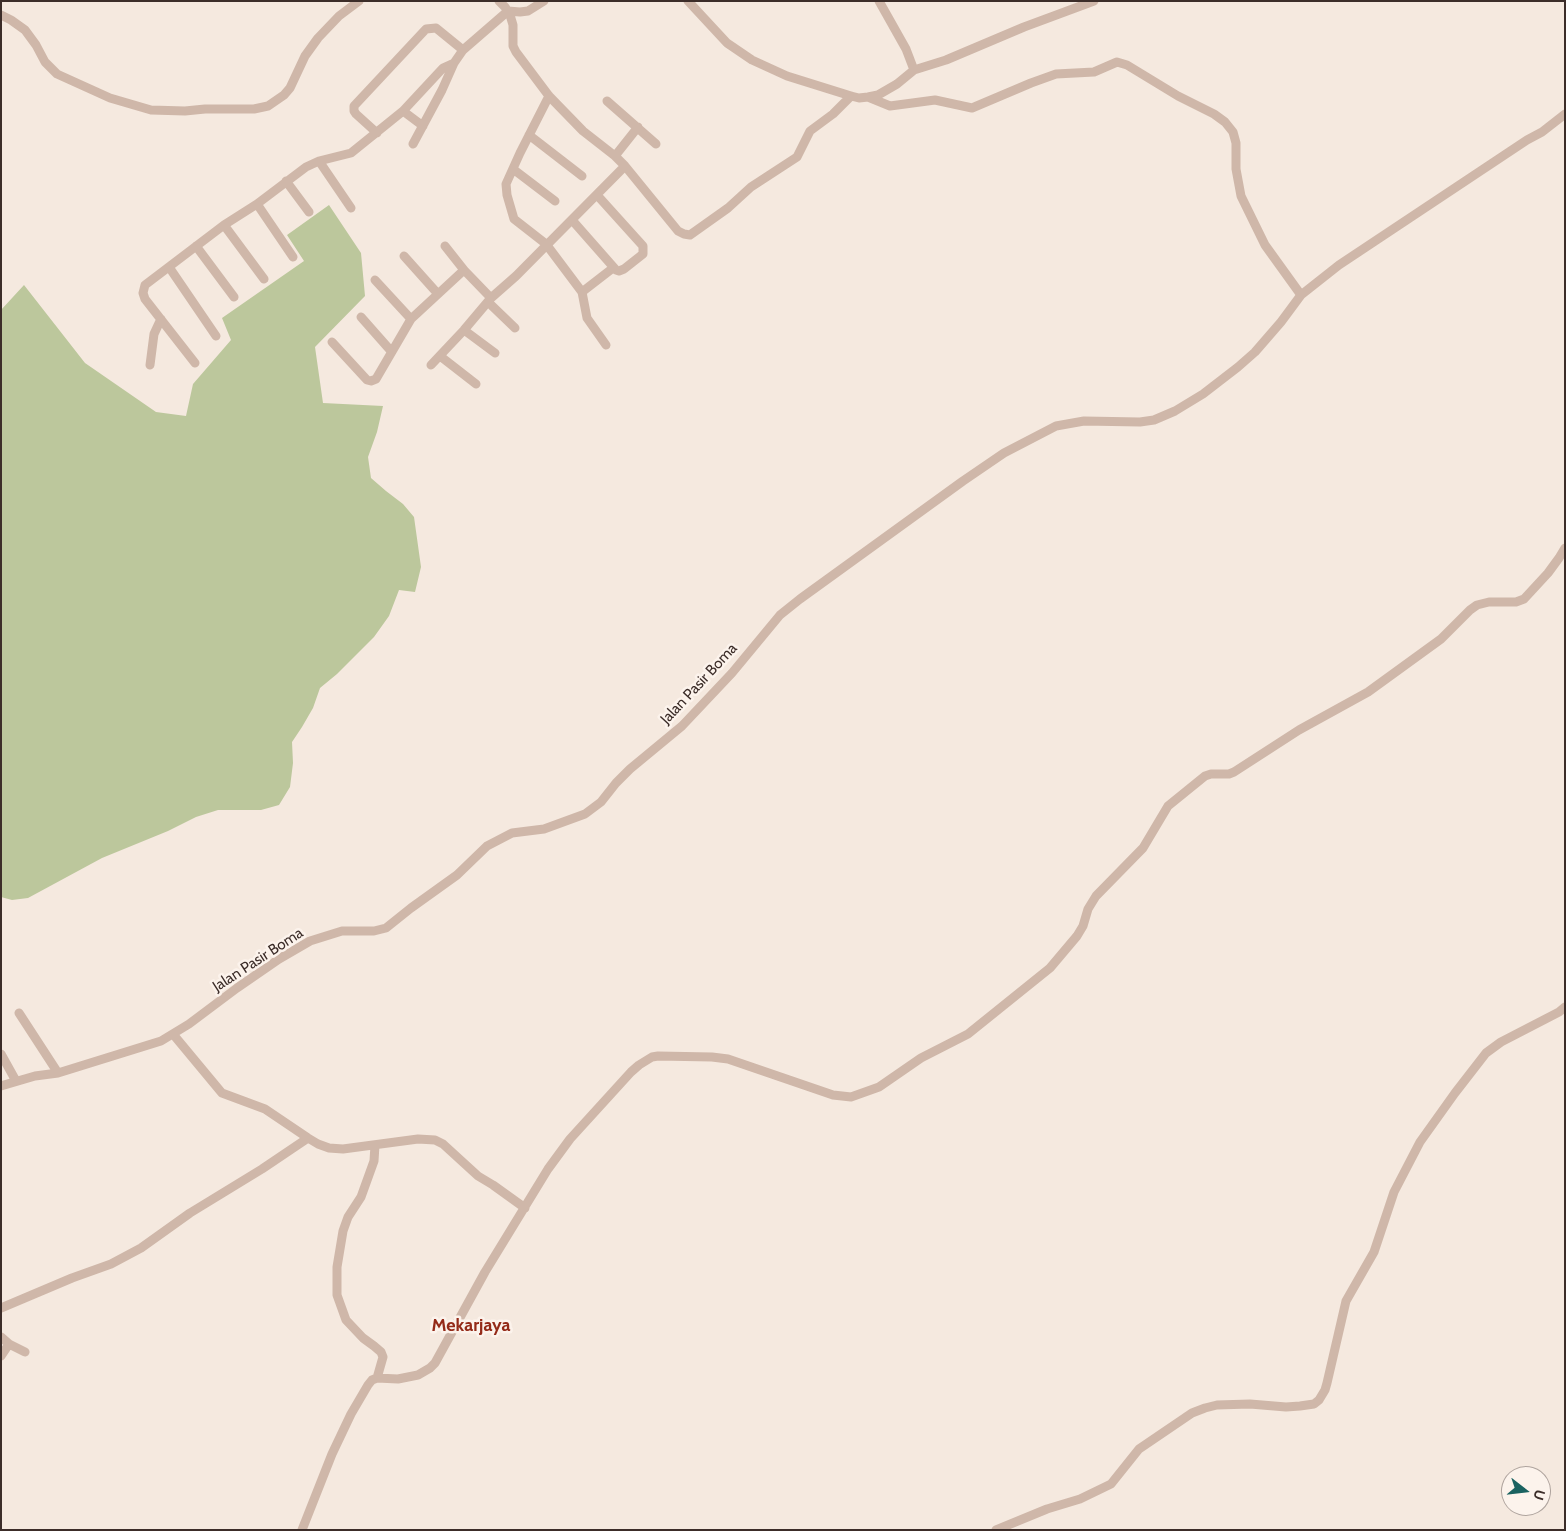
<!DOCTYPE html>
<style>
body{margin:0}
#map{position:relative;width:1566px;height:1531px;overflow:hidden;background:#f5e9df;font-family:Cabin,sans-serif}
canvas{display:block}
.frame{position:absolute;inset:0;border:2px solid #3c2d29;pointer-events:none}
.north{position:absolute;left:1501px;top:1466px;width:50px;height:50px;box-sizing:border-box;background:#fcf3ec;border:1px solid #afa49e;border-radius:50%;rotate:106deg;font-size:14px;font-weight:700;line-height:20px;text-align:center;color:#3c2d29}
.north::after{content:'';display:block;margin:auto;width:18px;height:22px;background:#1a6260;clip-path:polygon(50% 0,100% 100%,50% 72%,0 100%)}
</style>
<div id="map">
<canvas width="1566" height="1531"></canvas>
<div class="frame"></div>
<div class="north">U</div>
</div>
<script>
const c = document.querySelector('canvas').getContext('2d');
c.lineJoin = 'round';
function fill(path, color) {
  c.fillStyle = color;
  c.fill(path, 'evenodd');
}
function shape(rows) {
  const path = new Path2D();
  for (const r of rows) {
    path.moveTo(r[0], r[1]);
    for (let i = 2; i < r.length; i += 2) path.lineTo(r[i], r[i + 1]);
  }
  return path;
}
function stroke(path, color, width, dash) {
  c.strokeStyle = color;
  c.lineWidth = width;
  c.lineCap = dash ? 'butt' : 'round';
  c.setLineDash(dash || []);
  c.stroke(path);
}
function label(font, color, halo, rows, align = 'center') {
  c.font = font + ' Cabin,sans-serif';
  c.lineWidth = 5;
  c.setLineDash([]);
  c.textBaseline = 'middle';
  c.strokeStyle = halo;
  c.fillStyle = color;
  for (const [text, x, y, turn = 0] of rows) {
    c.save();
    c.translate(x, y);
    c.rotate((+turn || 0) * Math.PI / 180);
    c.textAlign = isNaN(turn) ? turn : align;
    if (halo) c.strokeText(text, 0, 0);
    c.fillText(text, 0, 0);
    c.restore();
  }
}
fill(shape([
 [329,205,361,253,365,296,315,347,323,403,383,406,377,432,368,457,371,478,386,491,403,504,414,517,421,567,415,592,399,590,389,616,374,637,337,674,320,688,313,708,302,727,292,742,293,763,290,787,279,805,261,810,218,810,196,817,168,831,102,858,28,898,12,900,1,897,1,310,24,285,85,363,156,412,186,416,193,384,231,340,222,318,304,261,287,235]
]), '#bcc79c');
stroke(shape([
 [499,1,505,7,510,15,513,25,513,46,516,52,549,96,583,131,615,156,625,166,678,231,684,234,690,235,728,208,751,187,797,157,810,131,833,114,851,96],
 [688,1,727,43,752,60,787,76,851,96,859,98,868,97,878,95,897,84,914,70,946,60,1024,27,1094,1],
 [879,1,906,49,914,70],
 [1,15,11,20,25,30,36,45,45,62,57,74,110,98,151,110,185,111,205,109,254,109,268,106,284,95,290,88,305,56,318,38,339,16,359,1],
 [549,96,520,153,506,184,507,195,514,219,546,244,582,292,587,318,606,345],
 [868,97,890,106,935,100,972,108,1031,83,1056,74,1094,72,1117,62,1127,65,1178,96,1214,114,1225,122,1233,132,1236,143,1236,169,1241,196,1265,245,1301,295],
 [607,101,656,144],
 [403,111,423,126],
 [377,133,356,114,354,111,354,106,426,29,436,28,463,50],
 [529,135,582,176],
 [413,144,442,90,454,63,463,50,508,11,520,12,528,11,544,1],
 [615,156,638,127],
 [319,161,351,208],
 [513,169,555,201],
 [286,181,309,212],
 [257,204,293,257],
 [572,220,616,270,619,271,624,269,643,254,643,246,597,195],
 [224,225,264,279],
 [196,246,234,297],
 [445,246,464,270],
 [404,256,438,294],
 [169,267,216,336],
 [375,280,411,319],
 [582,292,613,268],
 [488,302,515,328],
 [361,317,391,351],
 [464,330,495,353],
 [332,342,367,380,371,381,376,379,411,319,464,270,491,298],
 [440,356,476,384],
 [195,363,145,299,143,293,145,285,224,225,257,204,306,167,319,161,351,153,403,111,443,68,454,63],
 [150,365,154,334,161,319],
 [431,365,464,330,491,298,516,276,625,166],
 [19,1013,58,1073],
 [173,1034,222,1093,265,1109,308,1138,318,1144,329,1148,343,1149,418,1139,435,1140,443,1144,478,1176,493,1185,525,1208],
 [1,1054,16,1081],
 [1,1086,35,1076,58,1073,161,1041,189,1024,237,988,279,959,310,941,342,931,374,931,386,928,411,908,457,875,487,846,512,833,544,829,585,814,601,802,616,783,630,769,682,726,732,673,780,615,800,599,963,481,1004,453,1056,426,1084,421,1140,422,1154,420,1175,411,1203,394,1238,367,1255,352,1281,322,1301,295,1339,265,1527,140,1542,132,1565,114],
 [375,1145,374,1161,361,1197,348,1217,343,1231,337,1267,337,1295,346,1320,363,1338,374,1346,381,1352,383,1357,377,1378],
 [1,1308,72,1278,111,1264,141,1248,190,1213,262,1169,308,1138],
 [1,1337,9,1344,25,1352],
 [1,1356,9,1344],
 [302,1530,332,1454,351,1414,368,1385,372,1380,377,1378,398,1379,418,1375,430,1368,435,1363,485,1272,548,1169,570,1139,631,1072,639,1065,652,1057,658,1056,712,1057,728,1059,833,1095,851,1097,879,1087,921,1058,968,1034,1050,968,1077,936,1083,926,1088,909,1096,896,1143,848,1168,806,1205,776,1211,774,1229,774,1234,772,1299,730,1368,692,1441,639,1470,610,1477,605,1489,602,1516,602,1524,599,1548,573,1559,558,1565,548],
 [996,1530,1047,1509,1080,1499,1111,1484,1139,1449,1192,1413,1205,1408,1217,1405,1250,1404,1286,1407,1300,1406,1314,1404,1319,1400,1325,1390,1327,1383,1346,1301,1374,1252,1394,1192,1420,1142,1455,1093,1486,1053,1501,1042,1559,1012,1565,1007]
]), '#cfb7a9', 9);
label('15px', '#3c2d29', '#fcf3ec', [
 ["Jalan Pasir Boma",699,684,-47],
 ["Jalan Pasir Boma",258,960,-33]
]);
label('bold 18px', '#942b19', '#fcf3ec', [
 ["Mekarjaya",471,1326]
]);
</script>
